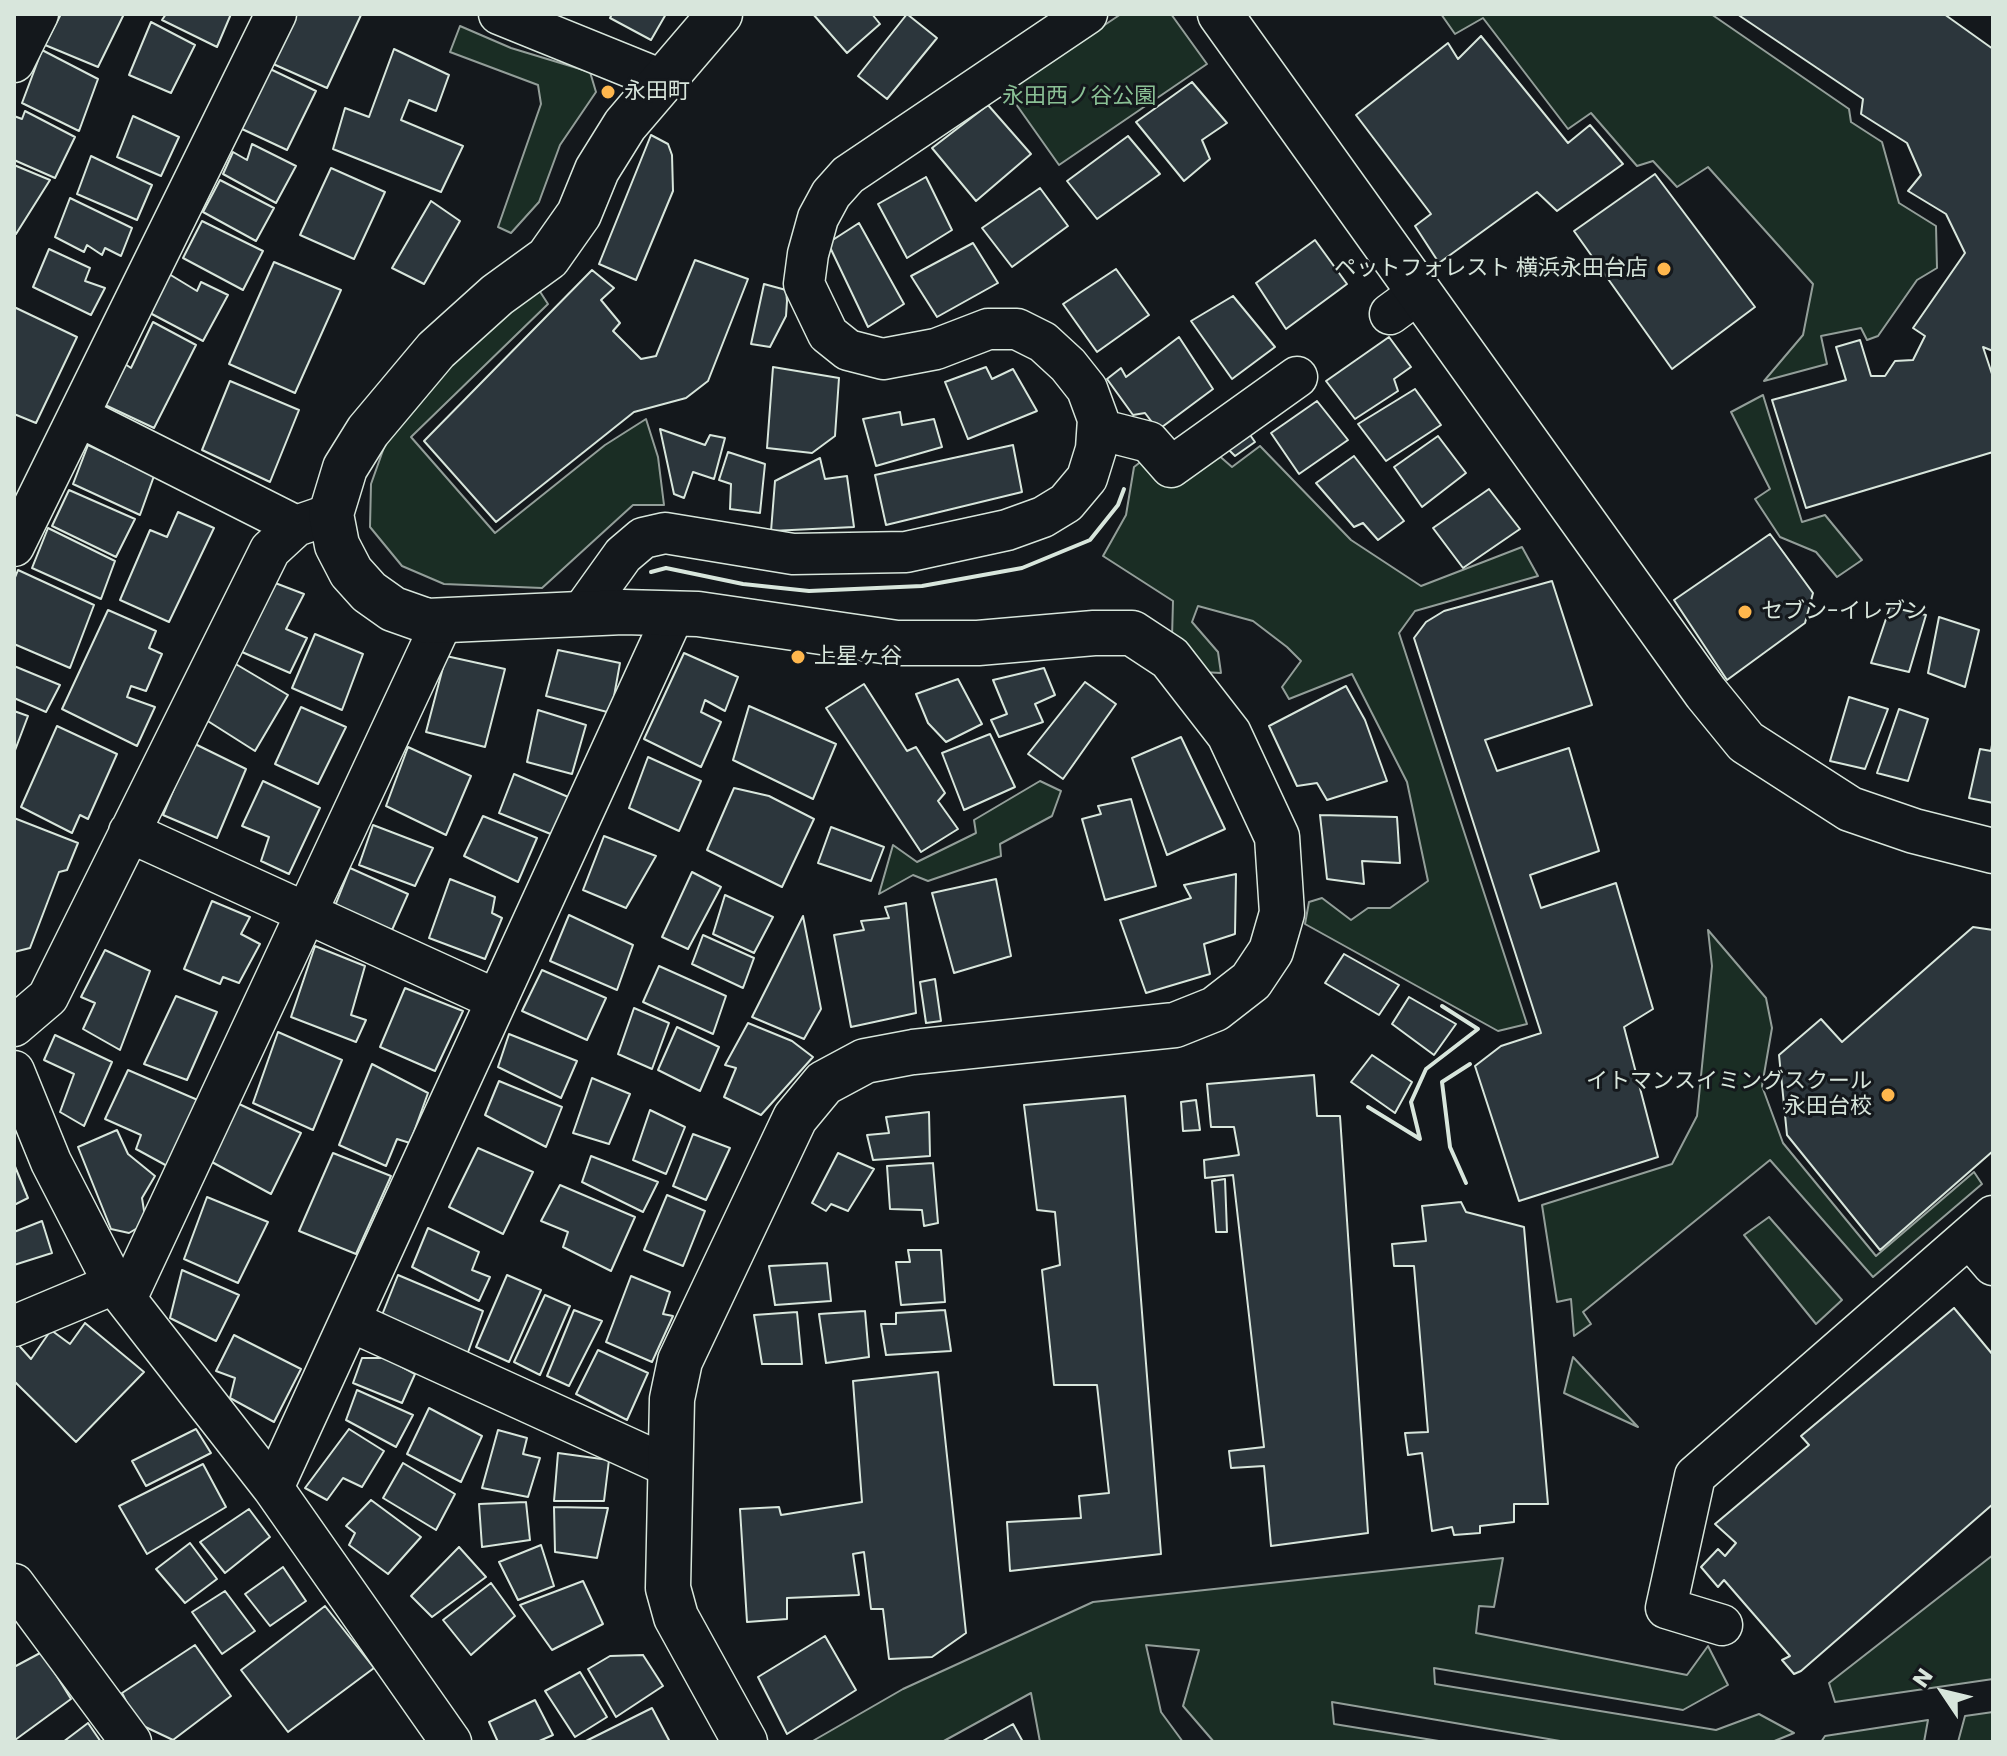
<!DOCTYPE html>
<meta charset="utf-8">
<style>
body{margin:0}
#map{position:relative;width:2007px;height:1756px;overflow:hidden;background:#14181c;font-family:Poppins,sans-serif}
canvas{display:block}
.frame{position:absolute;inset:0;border:16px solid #d8e6dc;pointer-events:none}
.north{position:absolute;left:1903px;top:1652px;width:80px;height:80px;-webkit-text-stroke:6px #14181c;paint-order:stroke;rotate:305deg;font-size:22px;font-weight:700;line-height:32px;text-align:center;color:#d8e6dc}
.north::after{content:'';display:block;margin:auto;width:28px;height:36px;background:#d8e6dc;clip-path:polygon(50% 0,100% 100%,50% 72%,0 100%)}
</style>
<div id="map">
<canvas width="2007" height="1756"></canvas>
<div class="frame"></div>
<div class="north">N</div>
</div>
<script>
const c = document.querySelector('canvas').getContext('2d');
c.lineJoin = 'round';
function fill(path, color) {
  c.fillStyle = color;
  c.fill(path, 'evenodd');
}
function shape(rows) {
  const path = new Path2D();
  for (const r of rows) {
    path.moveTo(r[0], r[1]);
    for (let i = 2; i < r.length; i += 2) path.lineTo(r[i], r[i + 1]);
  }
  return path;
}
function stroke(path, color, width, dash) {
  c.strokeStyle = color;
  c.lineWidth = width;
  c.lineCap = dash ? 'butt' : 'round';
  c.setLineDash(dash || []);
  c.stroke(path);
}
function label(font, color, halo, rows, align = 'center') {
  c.font = font + ' Poppins,"Noto Sans JP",sans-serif';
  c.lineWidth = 6;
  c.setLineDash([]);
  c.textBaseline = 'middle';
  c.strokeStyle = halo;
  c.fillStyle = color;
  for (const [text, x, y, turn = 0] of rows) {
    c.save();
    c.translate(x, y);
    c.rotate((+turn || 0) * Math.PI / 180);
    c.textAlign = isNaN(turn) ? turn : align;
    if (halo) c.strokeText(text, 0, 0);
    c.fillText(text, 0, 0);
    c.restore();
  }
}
const green = shape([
 [1121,14,1171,14,1207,64,1059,165,1011,97,1009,89,1121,14],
 [1441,14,1711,14,1849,109,1851,122,1882,142,1899,203,1936,226,1937,268,1917,280,1878,336,1867,340,1861,328,1821,336,1827,364,1764,381,1803,335,1813,284,1708,167,1677,187,1653,161,1637,166,1591,113,1568,129,1483,18,1455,34,1441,14],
 [460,26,511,48,590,72,596,92,560,145,539,202,511,233,498,227,541,104,538,85,450,52,460,26],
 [537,287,548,304,411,437,495,533,605,445,646,419,658,457,664,505,633,505,542,588,444,584,402,566,370,527,371,484,387,439,417,393,537,287],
 [1763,395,1802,522,1825,515,1862,560,1837,577,1816,552,1780,537,1755,499,1770,489,1731,412,1763,395],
 [1260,446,1351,540,1421,586,1522,547,1538,576,1415,611,1399,633,1527,1024,1498,1031,1305,924,1309,902,1322,898,1351,920,1368,908,1390,908,1428,881,1407,782,1352,674,1289,699,1282,687,1301,661,1287,647,1253,621,1198,606,1192,622,1218,652,1221,673,1202,672,1172,638,1173,601,1103,556,1126,515,1134,467,1147,457,1216,453,1232,467,1260,446],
 [1040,781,1061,791,1052,816,1000,844,1001,856,928,881,913,875,879,894,893,845,917,862,976,833,974,820,1040,781],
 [1708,930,1766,998,1772,1028,1762,1086,1783,1143,1876,1256,1974,1172,1982,1184,1873,1277,1770,1160,1583,1312,1591,1324,1574,1336,1571,1299,1557,1302,1542,1205,1672,1164,1697,1116,1712,966,1708,930],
 [1769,1217,1842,1300,1816,1324,1744,1235,1769,1217],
 [1573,1357,1638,1427,1564,1393,1573,1357],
 [1993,1555,1993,1679,1835,1702,1829,1683,1993,1555],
 [1503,1558,1494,1607,1479,1606,1476,1633,1687,1675,1708,1646,1728,1685,1683,1710,1434,1668,1435,1684,1716,1730,1759,1714,1794,1733,1772,1742,1566,1742,1332,1702,1334,1724,1445,1742,1214,1742,1183,1706,1199,1650,1146,1645,1161,1712,1183,1742,1040,1742,1031,1693,942,1742,811,1742,903,1689,1093,1602,1503,1558],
 [1993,1712,1993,1742,1958,1742,1965,1716,1993,1712],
 [1928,1720,1924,1742,1821,1742,1825,1736,1928,1720]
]);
fill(green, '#1a2d24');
stroke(green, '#939e99', 2);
const building = shape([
 [61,14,124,14,98,67,45,45,61,14],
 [166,14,231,14,217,47,162,20,166,14],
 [293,14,361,15,327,88,271,63,293,14],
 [612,14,666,14,651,40,610,18,612,14],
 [813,14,872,14,880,24,847,53,813,14],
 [907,14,937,38,887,99,858,76,907,14],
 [1737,14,1944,14,1993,49,1993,351,1983,347,1993,377,1993,452,1806,508,1772,400,1846,380,1836,347,1860,340,1871,376,1885,376,1895,361,1913,360,1925,336,1913,328,1965,253,1946,214,1908,191,1921,175,1907,143,1861,114,1863,99,1737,14],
 [151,22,195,45,171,93,129,75,151,22],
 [1481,36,1568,143,1590,125,1623,164,1557,211,1537,192,1439,263,1415,226,1431,214,1356,115,1448,43,1458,59,1481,36],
 [394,49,449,75,436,111,409,100,401,120,463,146,441,192,333,149,345,108,369,117,394,49],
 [42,50,98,79,79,131,22,103,42,50],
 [266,67,316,91,287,150,242,129,266,67],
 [1192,82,1227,123,1202,140,1210,159,1184,181,1136,122,1192,82],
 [988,105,1031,154,976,201,932,148,988,105],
 [25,111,75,137,55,178,14,160,14,116,22,119,25,111],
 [133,116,179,137,161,176,117,157,133,116],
 [651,135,668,144,672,155,673,191,636,280,599,264,651,135],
 [1128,136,1160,174,1097,219,1067,181,1128,136],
 [252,144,296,166,276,203,223,174,233,152,247,160,252,144],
 [91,156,152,185,137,220,77,194,91,156],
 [14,165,50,180,16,234,14,233,14,165],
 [331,168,385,192,354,259,300,235,331,168],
 [1655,174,1755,307,1672,369,1574,231,1655,174],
 [926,177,952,230,907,258,878,204,926,177],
 [220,180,274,208,256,241,203,212,220,180],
 [1040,188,1068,226,1012,267,982,228,1040,188],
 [70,198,132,228,121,256,105,248,102,255,87,245,84,252,55,237,70,198],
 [431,201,460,221,424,284,392,268,431,201],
 [202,221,263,251,243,290,183,258,202,221],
 [859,223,904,304,868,327,828,243,859,223],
 [1315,240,1347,284,1286,329,1256,283,1315,240],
 [973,243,998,283,937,317,911,276,973,243],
 [49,249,90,268,85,281,105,288,91,315,33,287,49,249],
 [695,260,748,279,708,381,686,398,634,412,496,522,424,441,592,270,614,288,601,300,620,323,613,331,641,359,656,356,695,260],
 [274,262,341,290,295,393,229,364,274,262],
 [1116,269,1149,315,1097,352,1063,304,1116,269],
 [169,274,197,291,201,282,228,295,203,341,150,313,169,274],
 [764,284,786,290,787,301,786,316,770,347,751,344,764,284],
 [1233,296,1275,347,1232,379,1191,321,1233,296],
 [14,307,77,337,36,423,14,414,14,307],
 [153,322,196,345,154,428,103,404,122,362,131,368,153,322],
 [1179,337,1213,389,1158,430,1145,413,1133,415,1107,379,1121,368,1126,377,1179,337],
 [1389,337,1411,367,1394,379,1398,391,1355,419,1326,381,1389,337],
 [773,367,839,378,835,436,812,453,767,448,773,367],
 [986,367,992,379,1013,369,1037,411,968,439,945,382,986,367],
 [230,381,299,410,270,482,202,450,230,381],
 [1415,389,1441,425,1386,461,1358,424,1415,389],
 [1317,401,1348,440,1299,474,1271,433,1317,401],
 [900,412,902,425,934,419,942,447,876,466,863,419,900,412],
 [660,429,705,445,710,435,725,438,714,479,693,472,684,498,674,494,660,429],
 [1248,432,1255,442,1235,456,1226,447,1248,432],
 [1438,436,1466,473,1422,507,1394,467,1438,436],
 [88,445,154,476,140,515,73,484,88,445],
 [1013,445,1022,492,886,525,875,475,1013,445],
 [728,452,765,464,760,513,730,509,731,484,719,480,728,452],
 [1354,456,1404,521,1378,540,1363,523,1354,527,1316,483,1354,456],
 [820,458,825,479,847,476,854,527,771,531,775,481,820,458],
 [1489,489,1520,529,1463,568,1433,528,1489,489],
 [69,490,135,519,116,557,52,526,69,490],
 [178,512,214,528,169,622,120,600,150,530,167,537,178,512],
 [48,528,115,561,101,599,32,568,48,528],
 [1770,534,1813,593,1805,623,1727,680,1674,600,1770,534],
 [18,570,94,605,70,668,14,644,14,580,18,570],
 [270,581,304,594,286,629,307,638,290,673,242,652,270,581],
 [1552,581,1592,705,1485,740,1497,771,1569,748,1599,851,1530,875,1541,908,1616,883,1653,1009,1624,1027,1658,1157,1519,1201,1475,1066,1501,1046,1541,1033,1414,638,1426,622,1444,611,1552,581],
 [1890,607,1926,615,1909,672,1871,663,1890,607],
 [108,610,156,631,149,648,162,654,146,691,131,686,127,697,155,707,137,746,62,709,108,610],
 [1939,617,1979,630,1965,687,1928,673,1939,617],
 [315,634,363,654,342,710,292,688,315,634],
 [558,650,620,663,611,713,546,696,558,650],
 [684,653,738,677,725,711,705,700,701,712,721,722,701,767,644,739,684,653],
 [446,656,505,669,485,747,426,732,446,656],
 [234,663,288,695,255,751,203,718,234,663],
 [14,666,60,685,46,712,14,698,14,666],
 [1044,668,1055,695,1035,704,1043,722,999,737,991,720,1007,714,993,680,1044,668],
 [958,679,982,724,946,742,928,723,916,694,958,679],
 [1085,682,1116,704,1063,779,1028,754,1085,682],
 [864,684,907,751,916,747,945,793,938,801,958,829,921,852,826,708,864,684],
 [1346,686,1365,720,1387,781,1327,800,1317,783,1297,786,1269,726,1346,686],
 [1849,697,1888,709,1865,769,1830,761,1849,697],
 [749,706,836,744,813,799,733,760,749,706],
 [301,707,346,727,318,784,275,764,301,707],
 [1899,709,1928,719,1908,781,1877,773,1899,709],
 [538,710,586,725,572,774,527,762,538,710],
 [14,711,28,716,14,753,14,711],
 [57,726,117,754,88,819,80,815,72,833,21,807,57,726],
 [990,734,1015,787,964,810,942,753,990,734],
 [1181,737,1225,829,1167,855,1132,758,1181,737],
 [1993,739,1993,803,1969,798,1980,749,1991,751,1993,739],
 [193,743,246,769,217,838,163,815,193,743],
 [408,747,471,776,446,835,386,806,408,747],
 [648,757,701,781,679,831,629,808,648,757],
 [514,774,573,799,558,837,499,813,514,774],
 [263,781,320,808,289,874,261,861,269,837,242,826,263,781],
 [734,788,769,796,814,819,782,887,707,850,734,788],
 [1131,799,1156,886,1105,900,1082,819,1101,814,1098,806,1131,799],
 [1320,815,1397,817,1400,863,1362,861,1364,884,1327,879,1320,815],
 [483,816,537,838,518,882,464,856,483,816],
 [14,818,78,843,67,870,59,872,30,948,14,952,14,818],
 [373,825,433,848,415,886,359,865,373,825],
 [831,827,884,847,871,881,818,863,831,827],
 [604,836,656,856,626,908,583,890,604,836],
 [350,868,408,894,392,930,335,906,350,868],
 [692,872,721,887,688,949,662,937,692,872],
 [1236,874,1235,934,1204,944,1210,974,1146,993,1120,920,1191,898,1184,885,1236,874],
 [450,879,495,897,492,913,502,918,485,959,429,938,450,879],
 [996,879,1011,956,954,973,932,893,996,879],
 [725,895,773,917,754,953,713,934,725,895],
 [212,901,250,917,241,934,260,944,239,983,223,977,220,984,184,969,212,901],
 [906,903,916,1013,851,1027,834,935,864,930,861,921,889,918,885,907,906,903],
 [569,915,633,945,617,990,550,961,569,915],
 [803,916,821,1009,804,1039,752,1017,803,916],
 [1973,927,1993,930,1993,1151,1880,1250,1787,1135,1779,1055,1821,1019,1842,1042,1973,927],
 [703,935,754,958,743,988,692,964,703,935],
 [315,946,365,966,351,1015,366,1020,356,1042,291,1017,315,946],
 [105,950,150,971,120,1050,83,1029,95,1003,81,997,105,950],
 [1344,954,1399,985,1379,1015,1325,983,1344,954],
 [659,966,726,996,713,1034,643,1002,659,966],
 [542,970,606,998,587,1040,522,1011,542,970],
 [935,979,941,1021,926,1023,920,982,935,979],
 [405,988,463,1011,435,1071,380,1047,405,988],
 [176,996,217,1012,187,1080,144,1064,176,996],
 [1409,997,1456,1024,1434,1055,1392,1024,1409,997],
 [634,1008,669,1023,652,1069,618,1054,634,1008],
 [748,1023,792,1041,813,1057,761,1115,724,1097,736,1068,725,1065,748,1023],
 [677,1027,719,1047,700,1091,658,1070,677,1027],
 [278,1032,342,1060,313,1130,253,1103,278,1032],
 [509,1034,577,1061,561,1098,498,1067,509,1034],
 [55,1035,112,1062,84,1126,60,1112,74,1074,44,1060,55,1035],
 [1372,1055,1412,1082,1395,1113,1351,1082,1372,1055],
 [372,1064,428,1093,410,1143,397,1139,386,1166,339,1145,372,1064],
 [128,1070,200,1101,169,1167,136,1149,141,1135,105,1119,128,1070],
 [1314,1075,1317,1116,1340,1116,1368,1533,1271,1546,1264,1466,1231,1468,1229,1451,1264,1447,1233,1175,1205,1178,1204,1160,1239,1155,1234,1127,1211,1127,1207,1084,1314,1075],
 [592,1078,630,1094,609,1144,573,1133,592,1078],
 [499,1081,562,1107,546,1147,485,1115,499,1081],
 [1125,1096,1161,1554,1010,1571,1007,1522,1081,1518,1079,1496,1109,1493,1097,1385,1054,1385,1042,1270,1060,1265,1055,1212,1037,1210,1024,1105,1125,1096],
 [1196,1100,1200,1130,1183,1131,1181,1102,1196,1100],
 [237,1103,301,1133,271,1194,210,1161,237,1103],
 [650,1110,685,1127,666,1174,633,1160,650,1110],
 [929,1112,930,1156,873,1160,867,1135,889,1133,886,1117,929,1112],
 [117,1130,128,1154,155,1176,142,1198,146,1223,129,1233,111,1229,78,1147,117,1130],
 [693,1134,730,1148,706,1200,673,1186,693,1134],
 [478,1148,533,1172,503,1234,449,1207,478,1148],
 [333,1153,391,1176,356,1254,299,1231,333,1153],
 [838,1153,874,1169,848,1211,831,1204,826,1211,812,1203,838,1153],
 [591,1156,658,1182,643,1212,582,1182,591,1156],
 [933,1163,938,1223,924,1226,922,1210,890,1209,887,1166,933,1163],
 [14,1164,28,1198,14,1205,14,1164],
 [1225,1179,1227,1232,1216,1232,1212,1181,1225,1179],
 [560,1185,635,1217,611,1271,563,1247,568,1232,541,1221,560,1185],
 [667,1195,705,1211,683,1266,644,1250,667,1195],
 [207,1197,268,1222,238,1283,184,1259,207,1197],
 [1461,1202,1466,1212,1524,1227,1548,1504,1514,1504,1514,1522,1480,1526,1480,1533,1454,1535,1452,1527,1432,1531,1422,1453,1408,1455,1405,1433,1428,1432,1414,1266,1394,1266,1392,1244,1426,1241,1422,1206,1461,1202],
 [42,1221,52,1253,14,1265,14,1232,42,1221],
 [428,1228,479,1252,472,1270,490,1277,479,1301,412,1267,428,1228],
 [908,1250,941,1250,945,1302,901,1305,896,1262,910,1262,908,1250],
 [827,1263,831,1301,775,1305,769,1266,827,1263],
 [182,1270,239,1295,216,1341,170,1318,182,1270],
 [398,1275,483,1311,467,1355,380,1320,398,1275],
 [507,1275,541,1290,509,1362,476,1347,507,1275],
 [631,1276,670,1292,663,1314,673,1316,652,1362,606,1342,631,1276],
 [545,1295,570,1306,540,1375,514,1362,545,1295],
 [1954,1308,1993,1355,1993,1504,1801,1671,1794,1674,1782,1660,1790,1656,1724,1580,1718,1587,1701,1567,1718,1549,1725,1556,1736,1543,1715,1524,1809,1445,1801,1436,1954,1308],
 [574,1310,602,1321,569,1386,547,1376,574,1310],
 [945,1310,951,1351,886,1355,881,1324,896,1324,896,1313,945,1310],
 [865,1311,869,1357,826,1363,819,1314,865,1311],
 [797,1312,802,1364,762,1364,754,1315,797,1312],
 [85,1323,144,1372,76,1442,14,1381,14,1340,31,1359,51,1330,70,1344,85,1323],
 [234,1335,301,1369,274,1422,230,1398,235,1378,216,1371,234,1335],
 [598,1350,648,1373,627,1420,576,1394,598,1350],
 [362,1358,386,1358,415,1374,402,1403,353,1383,362,1358],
 [938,1372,966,1633,932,1657,889,1659,883,1609,871,1609,864,1552,853,1554,859,1595,787,1598,787,1619,747,1622,740,1509,779,1507,781,1515,862,1502,853,1381,938,1372],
 [357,1390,413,1415,396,1447,346,1420,357,1390],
 [429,1408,482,1436,461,1482,407,1454,429,1408],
 [196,1429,211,1453,146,1486,132,1461,196,1429],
 [349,1429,384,1451,362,1487,343,1478,327,1500,305,1488,349,1429],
 [498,1430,527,1438,523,1454,540,1458,528,1497,482,1488,498,1430],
 [558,1453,609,1460,604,1501,554,1501,558,1453],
 [403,1463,455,1494,436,1530,383,1498,403,1463],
 [203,1464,226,1507,147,1554,119,1506,203,1464],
 [371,1500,421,1537,388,1574,349,1545,355,1533,346,1526,371,1500],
 [526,1502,530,1540,482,1547,479,1504,526,1502],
 [554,1507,608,1508,597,1558,555,1552,554,1507],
 [249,1509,270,1537,225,1573,200,1542,249,1509],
 [190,1543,217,1579,185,1603,156,1569,190,1543],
 [541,1545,554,1586,518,1600,499,1562,541,1545],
 [459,1547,486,1577,432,1617,411,1596,459,1547],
 [283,1567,306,1601,270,1626,245,1594,283,1567],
 [583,1581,603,1624,552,1650,520,1605,583,1581],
 [491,1583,515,1616,471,1655,443,1620,491,1583],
 [225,1591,255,1631,222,1654,192,1612,225,1591],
 [325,1606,374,1668,288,1732,241,1670,325,1606],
 [825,1636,856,1690,787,1734,758,1677,825,1636],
 [195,1645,231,1696,173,1740,137,1723,122,1693,195,1645],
 [42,1652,71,1699,15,1740,14,1667,42,1652],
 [643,1655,663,1686,616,1717,588,1669,610,1656,643,1655],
 [580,1672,607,1717,575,1737,545,1691,580,1672],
 [535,1700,553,1735,537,1742,498,1742,489,1722,535,1700],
 [652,1708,670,1742,584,1742,652,1708],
 [88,1723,101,1742,63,1742,88,1723],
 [1013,1724,1023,1742,981,1742,1013,1724]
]);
fill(building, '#2c363c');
stroke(building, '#d8e6dc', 2);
const street = shape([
 [499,14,662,80],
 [14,62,38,14],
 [1390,314,1420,292],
 [78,416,296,526],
 [1098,429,1149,442,1171,467,1297,377],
 [14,546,276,14],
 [580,615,623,555,643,538,665,533,793,554,906,552,1007,530,1043,517,1066,503,1087,478,1096,449,1098,419,1087,389,1068,365,1043,342,1017,329,988,329,936,349,883,359,848,350,828,334,804,284,808,254,818,218,831,194,848,175,1087,14],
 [129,832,497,1000],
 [14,1026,48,997,270,550,296,526,331,514],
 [14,1071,51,1162,114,1284,273,1488,451,1742],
 [1969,1237,1993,1265],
 [126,1299,442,622],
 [350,1321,670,1467],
 [14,1326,114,1284],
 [273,1488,674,614],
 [14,1584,131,1742],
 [1722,1625,1666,1608,1695,1476,1993,1216]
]);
const secondary = shape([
 [720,14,625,125,597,170,579,214,548,258,497,295,436,350,368,431,345,468,331,514,337,545,351,572,369,592,393,609,427,621,623,612,698,614,897,643,978,643,1094,633,1132,633,1170,658,1229,734,1277,837,1282,913,1271,951,1251,981,1215,1009,1175,1025,913,1052,865,1061,824,1083,795,1118,680,1361,672,1399,668,1588,676,1617,745,1742],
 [1220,14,1706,693,1746,742,1850,809,1914,831,1993,851]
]);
stroke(street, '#d8e6dc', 43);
stroke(secondary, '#d8e6dc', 47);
stroke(street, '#14181c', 40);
stroke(secondary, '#14181c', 44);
stroke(shape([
 [651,572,666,568,743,584,809,591,922,586,1022,568,1090,540,1118,505,1124,489],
 [1368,1107,1420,1139,1411,1102,1426,1069,1478,1029,1442,1006],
 [1466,1183,1450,1147,1442,1082,1470,1064]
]), '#d8e6dc', 4);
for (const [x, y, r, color] of [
 [608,92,8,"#ffb74d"],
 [1664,269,8,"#ffb74d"],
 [1745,612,8,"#ffb74d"],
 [798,657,8,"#ffb74d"],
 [1888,1095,8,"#ffb74d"]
]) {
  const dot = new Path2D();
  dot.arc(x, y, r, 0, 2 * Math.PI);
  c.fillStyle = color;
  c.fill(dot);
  stroke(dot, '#14181c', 3);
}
label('22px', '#d8e6dc', '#14181c', [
 ["永田町",624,92],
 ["ペットフォレスト 横浜永田台店",1648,269,"right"],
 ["セブン-イレブン",1761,612],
 ["上星ヶ谷",814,657],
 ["イトマンスイミングスクール",1872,1082,"right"],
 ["永田台校",1872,1107,"right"]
], 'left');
label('22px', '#8ac095', '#14181c', [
 ["永田西ノ谷公園",1079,97]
]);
</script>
